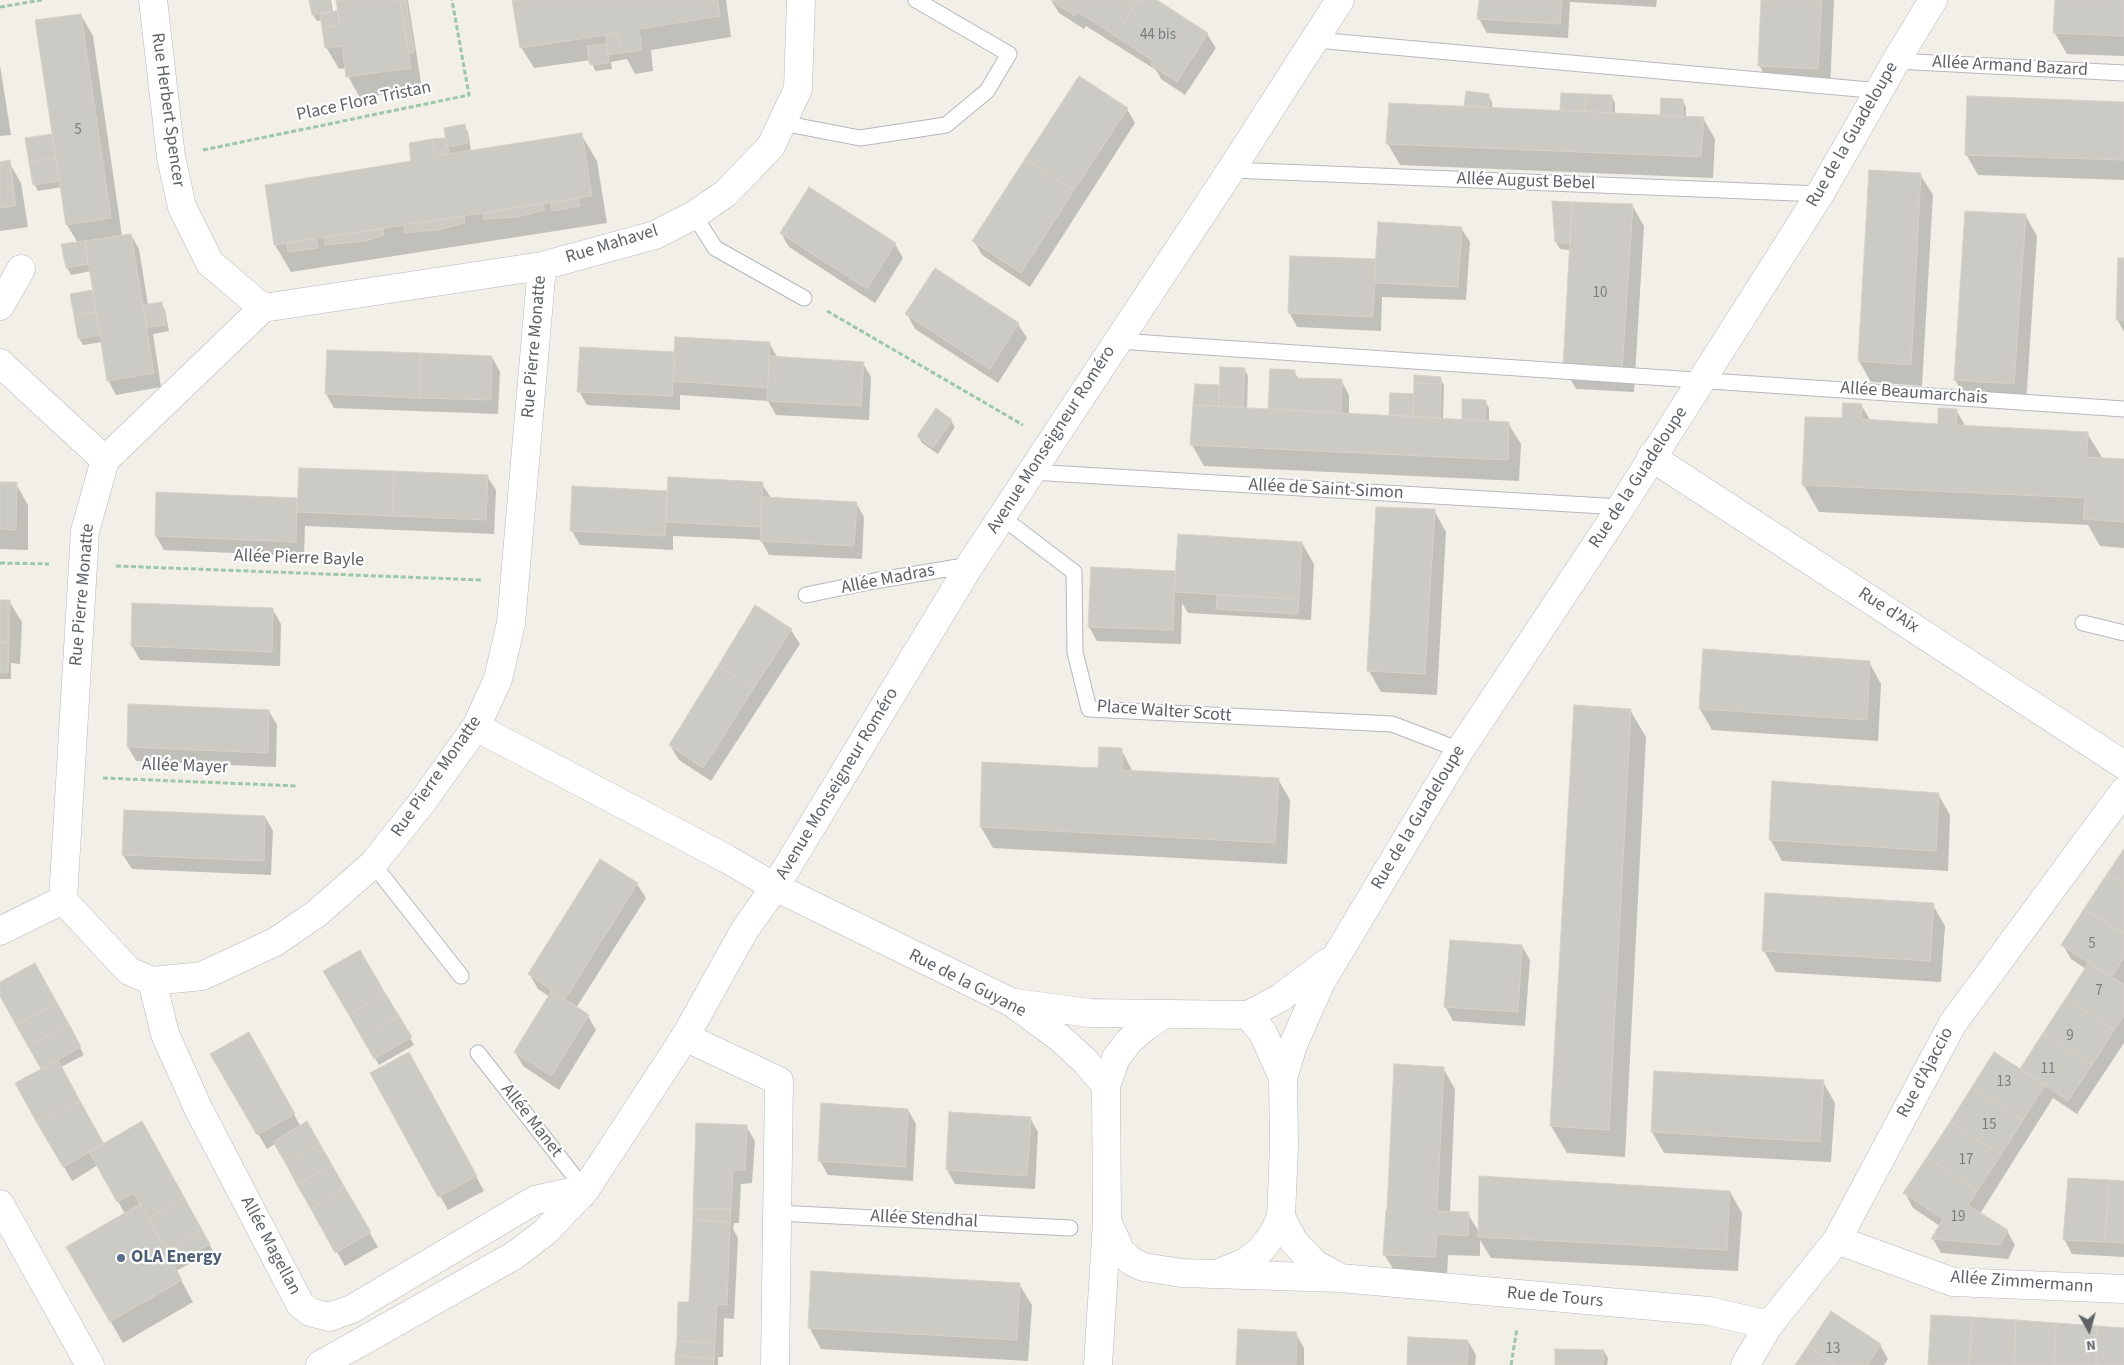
<!DOCTYPE html>
<meta charset="utf-8">
<style>
body{margin:0}
#map{position:relative;width:2124px;height:1365px;overflow:hidden;background:#f1efe8;font-family:"Source Sans 3",sans-serif}
canvas{display:block}
.north{position:absolute;left:2064px;top:1305px;width:50px;height:50px;-webkit-text-stroke:4px #fff;paint-order:stroke;rotate:173deg;font-size:14px;font-weight:700;line-height:20px;text-align:center;color:#5f6368}
.north::after{content:'';display:block;margin:auto;width:18px;height:22px;background:#5f6368;clip-path:polygon(50% 0,100% 100%,50% 72%,0 100%)}
</style>
<div id="map">
<canvas width="2124" height="1365"></canvas>
<div class="north">N</div>
</div>
<script>
const c = document.querySelector('canvas').getContext('2d');
c.lineJoin = 'round';
function fill(path, color) {
  c.fillStyle = color;
  c.fill(path, 'evenodd');
}
function shape(rows) {
  const path = new Path2D();
  for (const r of rows) {
    path.moveTo(r[0], r[1]);
    for (let i = 2; i < r.length; i += 2) path.lineTo(r[i], r[i + 1]);
  }
  return path;
}
function stroke(path, color, width, dash) {
  c.strokeStyle = color;
  c.lineWidth = width;
  c.lineCap = dash ? 'butt' : 'round';
  c.setLineDash(dash || []);
  c.stroke(path);
}
function label(font, color, halo, rows, align = 'center') {
  c.font = font + ' "Source Sans 3",sans-serif';
  c.lineWidth = 4.5;
  c.setLineDash([]);
  c.textBaseline = 'middle';
  c.strokeStyle = halo;
  c.fillStyle = color;
  for (const [text, x, y, turn = 0] of rows) {
    c.save();
    c.translate(x, y);
    c.rotate((+turn || 0) * Math.PI / 180);
    c.textAlign = isNaN(turn) ? turn : align;
    if (halo) c.strokeText(text, 0, 0);
    c.fillText(text, 0, 0);
    c.restore();
  }
}
fill(shape([
 [311,0,331,0,333,13,336,12,340,17,337,0,408,0,422,89,360,98,348,76,346,68,339,69,326,47,323,20,317,21,313,15],
 [514,0,726,0,731,37,651,50,653,71,635,74,627,59,611,62,612,69,595,71,591,60,534,68,521,47],
 [1051,0,1155,0,1207,34,1216,48,1185,95,1161,79,1156,70,1086,26,1084,29,1059,13],
 [1480,0,1657,0,1656,7,1570,2,1568,38,1487,33,1479,19],
 [1763,0,1834,0,1830,89,1771,87,1759,65],
 [2056,0,2124,0,2124,56,2067,54,2054,32],
 [81,15,93,36,122,236,131,235,139,249,148,305,161,303,165,310,169,331,153,334,161,387,116,395,108,380,102,342,83,345,79,338,94,291,91,271,71,275,67,268,63,245,78,243,67,225,62,187,38,191,34,184,52,136,55,140],
 [0,65,11,135,0,136],
 [1488,95,1492,102,1492,109,1563,112,1561,110,1611,96,1615,103,1615,114,1663,116,1661,114,1682,100,1686,107,1686,117,1703,118,1715,139,1713,178,1400,165,1388,144,1467,107,1466,105],
 [2124,103,2124,180,1978,175,1966,154],
 [1127,109,1135,123,1030,287,982,255,974,241],
 [465,126,468,132,471,152,581,134,597,161,607,223,291,272,275,245,266,186,413,162],
 [9,162,21,183,28,227,0,231,0,163],
 [1920,174,1933,195,1922,386,1871,382,1859,361],
 [1632,205,1644,226,1634,392,1576,389,1564,368,1570,250,1560,249,1556,242],
 [2025,215,2037,236,2026,405,1967,401,1955,380],
 [1461,228,1470,242,1466,300,1382,297,1381,331,1297,327,1289,312,1378,260],
 [781,233,895,244,903,258,875,303,789,247],
 [2124,259,2124,332,2117,319],
 [935,270,1018,324,1027,338,998,383,915,329,907,314],
 [769,343,778,358,863,363,871,377,869,420,776,415,768,401,680,395,680,410,587,405,579,391,676,353],
 [492,357,500,372,498,414,334,408,326,394],
 [1245,370,1248,376,1247,409,1271,410,1270,408,1294,371,1299,380,1341,380,1349,395,1349,415,1391,417,1390,415,1440,378,1444,385,1443,420,1463,421,1463,400,1485,401,1489,408,1489,422,1508,423,1521,444,1519,481,1204,466,1192,445,1196,385,1221,386],
 [1861,405,1871,421,1939,425,1956,410,1966,427,2087,433,2103,459,2124,461,2124,548,2100,546,2088,525,1819,512,1803,484,1843,420],
 [951,421,955,427,938,454,922,443,918,436],
 [487,476,496,490,494,534,305,526,304,556,164,550,156,536,157,494,299,499],
 [0,483,16,484,28,505,28,550,0,549],
 [762,484,771,498,856,503,864,517,862,559,769,555,761,540,745,539,673,536,673,550,580,545,572,531,573,487,669,492],
 [1434,510,1446,532,1437,695,1381,692,1369,671],
 [1302,543,1314,564,1311,620,1188,613,1182,603,1181,644,1097,641,1089,627,1092,569,1175,572,1177,575],
 [0,601,9,601,22,622,20,664,11,663,11,679,0,679],
 [755,607,791,630,800,644,711,781,679,760,670,745],
 [273,610,281,624,280,666,140,660,132,646],
 [1869,662,1881,684,1878,741,1712,730,1700,709],
 [1630,710,1646,737,1625,1157,1567,1153,1551,1126],
 [269,711,277,725,276,767,136,761,128,747],
 [1121,749,1133,772,1278,779,1290,800,1287,864,993,848,981,827,1099,770],
 [1938,794,1950,815,1948,871,1782,861,1770,839],
 [265,817,273,831,271,875,132,869,123,855],
 [2124,852,2124,1043,2077,1114,2053,1098,1980,1214,2007,1231,2015,1245,2008,1259,1941,1253,1933,1239,1940,1226,1913,1208,1905,1193,2021,1071,2086,969,2071,959,2063,945],
 [637,884,646,898,576,1008,588,1016,596,1030,559,1090,523,1066,515,1052,550,997,538,989,530,975],
 [1933,905,1945,926,1941,982,1776,972,1764,951],
 [1522,946,1530,960,1525,1026,1453,1021,1445,1006],
 [325,972,384,994,414,1045,379,1065],
 [43,979,84,1055,61,1067,104,1145,142,1123,213,1251,176,1271,193,1302,123,1343,68,1247,125,1214,98,1165,72,1181,17,1084,43,1070,0,994,0,983],
 [248,1034,301,1127,348,1196,378,1247,345,1266,275,1144,267,1149,212,1054],
 [416,1068,484,1191,448,1210,440,1196],
 [1443,1068,1455,1089,1450,1213,1468,1214,1479,1232,1730,1192,1742,1213,1738,1271,1491,1258,1480,1240,1480,1256,1448,1255,1447,1278,1397,1275,1384,1254],
 [1823,1082,1835,1103,1831,1162,1664,1153,1652,1132],
 [908,1110,916,1124,913,1181,828,1175,820,1161],
 [1030,1118,1038,1132,1035,1189,955,1184,947,1170],
 [746,1126,755,1141,752,1183,741,1184,739,1223,734,1223,733,1229,738,1238,734,1319,724,1318,723,1357,718,1357,718,1365,676,1365,691,1304],
 [2124,1183,2124,1257,2072,1254,2064,1239],
 [1019,1284,1032,1305,1028,1361,821,1349,809,1327],
 [1296,1334,1304,1348,1304,1365,1238,1365],
 [1468,1341,1476,1355,1475,1365,1408,1365],
 [1880,1345,1888,1359,1884,1365,1797,1365],
 [1604,1351,1608,1358,1607,1365,1556,1365]
]), '#0003');
const building = shape([
 [309,0,329,0,331,12,312,15,309,0],
 [336,0,400,0,411,68,346,77,342,46,325,48,322,28,340,25,336,0],
 [406,0,414,52,409,54,400,1,406,0],
 [512,0,718,0,720,16,639,29,642,50,621,53,618,33,520,48,512,0],
 [1051,0,1138,0,1115,36,1078,12,1075,16,1051,0],
 [1138,0,1157,0,1208,33,1177,82,1151,65,1153,61,1115,36,1138,0],
 [1479,0,1562,0,1560,24,1477,19,1479,0],
 [1761,0,1822,0,1818,69,1758,66,1761,0],
 [2055,0,2124,0,2124,36,2053,33,2055,0],
 [337,11,340,25,322,28,320,13,337,11],
 [81,14,111,218,66,225,35,20,81,14],
 [618,33,621,53,608,55,606,35,618,33],
 [607,44,609,63,590,65,587,46,607,44],
 [1079,76,1128,108,1074,190,1025,159,1079,76],
 [1466,91,1489,94,1489,107,1464,106,1466,91],
 [1561,93,1586,94,1585,111,1560,110,1561,93],
 [1586,94,1612,95,1611,113,1585,111,1586,94],
 [1967,96,2124,102,2124,160,1965,155,1967,96],
 [1661,98,1683,99,1683,116,1660,115,1661,98],
 [1389,103,1704,117,1701,157,1386,144,1389,103],
 [465,124,468,143,447,147,444,128,465,124],
 [582,133,592,196,274,245,265,185,411,161,409,143,432,139,435,156,582,133],
 [52,134,56,158,29,162,25,138,52,134],
 [446,138,449,154,435,156,432,139,446,138],
 [56,158,59,181,33,185,29,162,56,158],
 [1025,159,1074,190,1021,273,972,241,1025,159],
 [10,160,16,206,0,208,0,162,10,160],
 [1869,170,1921,173,1911,365,1858,361,1869,170],
 [809,187,896,243,867,289,780,233,809,187],
 [579,198,580,206,552,211,551,202,579,198],
 [1552,201,1572,202,1570,244,1555,242,1552,201],
 [1572,202,1633,204,1622,371,1563,368,1572,202],
 [543,203,544,210,517,217,484,219,483,213,543,203],
 [1965,211,2026,214,2014,384,1954,380,1965,211],
 [464,216,465,223,437,230,404,233,404,225,464,216],
 [1378,222,1462,227,1458,287,1374,283,1378,222],
 [383,229,384,235,365,241,325,245,324,237,383,229],
 [131,234,154,373,107,381,85,241,131,234],
 [316,238,318,248,288,252,287,243,316,238],
 [85,241,88,264,66,268,61,244,85,241],
 [1290,256,1376,259,1373,317,1288,313,1290,256],
 [2118,258,2124,258,2124,320,2116,320,2118,258],
 [935,268,1019,323,990,369,905,314,935,268],
 [93,290,96,312,74,316,70,294,93,290],
 [162,302,166,325,147,327,143,305,162,302],
 [96,312,100,335,78,339,74,316,96,312],
 [675,337,770,342,768,388,673,381,675,337],
 [580,347,675,352,672,396,577,392,580,347],
 [327,350,421,353,419,398,325,394,327,350],
 [421,353,492,356,491,400,419,398,421,353],
 [769,356,864,362,861,406,767,401,769,356],
 [1220,367,1245,368,1243,407,1219,406,1220,367],
 [1270,369,1295,370,1295,378,1342,379,1341,413,1268,409,1270,369],
 [1414,375,1441,377,1441,384,1414,383,1414,375],
 [1414,383,1441,384,1440,418,1413,416,1414,383],
 [1195,384,1219,385,1219,406,1193,405,1195,384],
 [1390,393,1414,394,1413,416,1389,415,1390,393],
 [1462,399,1486,400,1485,421,1462,419,1462,399],
 [1843,403,1862,404,1861,419,1938,424,1938,408,1957,409,1956,425,2088,432,2087,457,2124,459,2124,522,2083,519,2085,498,1802,485,1805,417,1842,418,1843,403],
 [1193,405,1509,422,1508,460,1190,445,1193,405],
 [936,408,952,420,933,448,917,436,936,408],
 [299,468,394,471,392,516,297,512,299,468],
 [394,471,488,475,486,520,392,516,394,471],
 [668,477,763,482,760,527,666,522,668,477],
 [0,482,17,482,16,530,0,529,0,482],
 [572,486,667,491,665,536,570,531,572,486],
 [156,492,297,498,296,542,155,536,156,492],
 [762,497,857,502,854,546,760,541,762,497],
 [1376,507,1435,509,1425,674,1367,671,1376,507],
 [1178,534,1302,542,1299,599,1174,592,1178,534],
 [1091,567,1175,571,1173,630,1088,627,1091,567],
 [1217,595,1299,599,1298,614,1216,609,1217,595],
 [0,600,10,600,9,643,0,642,0,600],
 [132,603,273,608,272,652,131,646,132,603],
 [755,605,792,629,754,688,718,666,755,605],
 [0,642,9,643,8,673,0,673,0,642],
 [1703,649,1870,661,1867,720,1699,709,1703,649],
 [718,666,754,688,703,768,669,745,718,666],
 [128,704,269,710,268,753,127,747,128,704],
 [1574,705,1631,709,1609,1130,1550,1126,1574,705],
 [1099,747,1122,748,1122,770,1279,778,1275,843,980,827,982,762,1098,768,1099,747],
 [1772,781,1939,793,1936,851,1769,840,1772,781],
 [124,810,265,816,264,861,122,855,124,810],
 [2124,849,2124,884,2107,874,2124,849],
 [600,859,638,883,565,999,528,974,600,859],
 [2107,874,2124,884,2124,934,2084,909,2107,874],
 [1765,893,1934,903,1930,961,1762,951,1765,893],
 [2084,909,2124,934,2124,958,2111,977,2061,945,2084,909],
 [1450,940,1522,945,1518,1012,1444,1007,1450,940],
 [360,950,385,993,349,1015,323,971,360,950],
 [2089,962,2124,985,2124,1016,2114,1030,2066,998,2089,962],
 [35,963,57,1003,16,1025,0,996,0,982,35,963],
 [552,990,589,1015,551,1076,514,1052,552,990],
 [385,993,399,1016,362,1038,349,1015,385,993],
 [2066,998,2114,1030,2092,1065,2043,1033,2066,998],
 [57,1003,69,1024,28,1046,16,1025,57,1003],
 [399,1016,412,1037,374,1059,362,1038,399,1016],
 [69,1024,81,1047,41,1069,28,1046,69,1024],
 [249,1032,295,1114,257,1135,210,1054,249,1032],
 [2043,1033,2092,1065,2068,1101,2020,1069,2043,1033],
 [409,1052,477,1176,438,1197,370,1073,409,1052],
 [1994,1052,2045,1085,2023,1120,1972,1087,1994,1052],
 [58,1060,80,1101,37,1123,15,1083,58,1060],
 [1394,1064,1444,1067,1437,1211,1469,1212,1468,1236,1437,1234,1435,1257,1383,1255,1386,1210,1387,1209,1394,1064],
 [1654,1071,1824,1080,1820,1142,1651,1132,1654,1071],
 [1972,1087,2023,1120,2001,1155,1950,1122,1972,1087],
 [80,1101,104,1144,63,1167,37,1123,80,1101],
 [821,1103,908,1109,905,1167,818,1161,821,1103],
 [949,1112,1031,1117,1027,1176,946,1170,949,1112],
 [142,1121,184,1197,148,1219,134,1193,117,1202,89,1152,142,1121],
 [307,1121,320,1144,286,1164,273,1142,307,1121],
 [1950,1122,2001,1155,1977,1191,1927,1157,1950,1122],
 [696,1123,747,1125,745,1170,733,1170,731,1209,693,1209,696,1123],
 [320,1144,332,1165,297,1185,286,1164,320,1144],
 [1927,1157,1977,1191,1968,1205,2008,1230,2000,1245,1931,1239,1943,1219,1903,1193,1927,1157],
 [332,1165,345,1188,311,1209,297,1185,332,1165],
 [1479,1176,1730,1191,1727,1250,1478,1237,1479,1176],
 [2068,1178,2109,1180,2105,1242,2063,1240,2068,1178],
 [2109,1180,2124,1181,2124,1243,2105,1242,2109,1180],
 [345,1188,371,1232,335,1253,311,1209,345,1188],
 [184,1197,202,1230,167,1251,148,1219,184,1197],
 [140,1204,182,1280,110,1322,66,1247,140,1204],
 [693,1209,731,1209,730,1222,693,1220,693,1209],
 [693,1220,730,1222,727,1305,717,1304,715,1343,677,1341,678,1302,689,1302,693,1220],
 [202,1230,210,1244,173,1264,167,1251,202,1230],
 [811,1271,1020,1283,1017,1340,808,1328,811,1271],
 [1831,1311,1881,1344,1868,1365,1837,1365,1808,1346,1831,1311],
 [1931,1315,1972,1317,1969,1365,1928,1365,1931,1315],
 [1972,1317,2016,1320,2014,1365,1969,1365,1972,1317],
 [2016,1320,2056,1323,2054,1365,2014,1365,2016,1320],
 [2056,1323,2097,1326,2096,1365,2054,1365,2056,1323],
 [2097,1326,2124,1328,2124,1365,2096,1365,2097,1326],
 [1238,1329,1297,1332,1296,1365,1236,1365,1238,1329],
 [1408,1337,1468,1340,1467,1365,1407,1365,1408,1337],
 [677,1341,715,1343,714,1359,675,1356,677,1341],
 [1808,1346,1837,1365,1795,1365,1808,1346],
 [1555,1349,1604,1350,1603,1365,1555,1365,1555,1349],
 [675,1356,714,1359,714,1365,675,1365,675,1356]
]);
fill(building, '#cccac5');
stroke(building, '#d6d1c6', 1);
const service = shape([
 [1316,40,1881,91],
 [1896,61,2124,73],
 [782,123,860,138,946,125,987,91,1009,54,916,0],
 [1231,170,1820,194],
 [694,215,715,248,804,298],
 [1118,341,2124,409],
 [1031,472,1621,507],
 [1003,518,1074,572,1075,652,1089,709,1392,724,1460,750],
 [806,595,874,581,970,565],
 [2083,623,2124,633],
 [373,864,461,976],
 [478,1053,585,1190],
 [777,1213,1070,1228]
]);
const minor = shape([
 [153,0,171,157,182,207,210,263,263,308],
 [542,266,511,623,498,679,476,727,423,801,373,864,316,914,275,942,202,976,152,981,129,971,63,900,85,531,105,460,263,308,542,266,655,235,694,215,726,193,771,146,798,89,801,0],
 [0,306,21,269],
 [0,363,105,460],
 [1651,457,2124,765],
 [476,727,727,859,775,887,1011,1002,1060,1038,1085,1061,1106,1086,1107,1221,1098,1365],
 [0,931,63,900],
 [152,981,165,1034,198,1108,300,1304,310,1312,329,1317,352,1309,535,1200,566,1193,581,1195],
 [1015,1003,1090,1013,1248,1015,1280,998,1328,962],
 [1248,1015,1263,1033,1283,1078],
 [685,1037,779,1081,775,1365],
 [1106,1086,1116,1058,1129,1041,1145,1027,1163,1015],
 [1281,1217,1294,1242,1315,1264,1339,1277],
 [1108,1223,1121,1252,1131,1261,1143,1267,1182,1273,1340,1278,1709,1311,1769,1325],
 [1837,1240,1953,1282,2124,1289],
 [1219,1273,1246,1262,1261,1250,1273,1234,1281,1217,1284,1146,1283,1078,1293,1045,1321,982,1460,750,1621,507,1820,194,1896,61,1933,0],
 [1745,1365,1769,1325,1837,1240,1953,1023,2124,791]
]);
const tertiary = shape([
 [320,1365,515,1255,545,1232,585,1190,685,1037,744,931,775,887,970,565,1231,170,1340,0]
]);
const secondary = shape([
 [0,1204,90,1365]
]);
stroke(service, '#b5b8bc', 17);
stroke(minor, '#b5b8bc', 29);
stroke(tertiary, '#b5b8bc', 29);
stroke(secondary, '#b6babf', 29);
stroke(shape([
 [0,7,42,0],
 [203,150,469,95,452,0],
 [827,311,1023,425],
 [0,563,49,564],
 [116,566,482,580],
 [103,778,298,786],
 [1511,1365,1517,1328]
]), '#9cc7a9', 3, [5, 2.5]);
stroke(service, '#fff', 15);
stroke(minor, '#fff', 28);
stroke(tertiary, '#fff', 28);
stroke(secondary, '#fff', 28);
for (const [x, y, r, color] of [
 [121,1258,5,"#5c6f8a"]
]) {
  const dot = new Path2D();
  dot.arc(x, y, r, 0, 2 * Math.PI);
  c.fillStyle = color;
  c.fill(dot);
  stroke(dot, '#fff', 2);
}
label('15px', '#7a7d7f', null, [
 ["44 bis",1158,36],
 ["5",78,131],
 ["10",1600,294],
 ["5",2092,945],
 ["7",2099,992],
 ["9",2070,1037],
 ["11",2048,1070],
 ["13",2004,1083],
 ["15",1989,1126],
 ["17",1966,1161],
 ["19",1958,1218],
 ["13",1833,1350]
]);
label('18px', '#5f6368', '#fff', [
 ["Allée Armand Bazard",2010,67,3],
 ["Place Flora Tristan",364,102,-12],
 ["Rue Herbert Spencer",167,110,82],
 ["Rue de la Guadeloupe",1853,135,-60],
 ["Allée August Bebel",1526,182,2],
 ["Rue Mahavel",612,245,-17],
 ["Rue Pierre Monatte",535,347,-85],
 ["Allée Beaumarchais",1914,394,4],
 ["Avenue Monseigneur Roméro",1052,440,-57],
 ["Rue de la Guadeloupe",1639,478,-57],
 ["Allée de Saint-Simon",1326,490,3],
 ["Allée Pierre Bayle",299,559,2],
 ["Allée Madras",888,580,-11],
 ["Rue Pierre Monatte",83,595,-85],
 ["Rue d'Aix",1888,611,33],
 ["Place Walter Scott",1164,712,4],
 ["Allée Mayer",185,767,2],
 ["Rue Pierre Monatte",437,777,-55],
 ["Avenue Monseigneur Roméro",838,784,-59],
 ["Rue de la Guadeloupe",1419,818,-59],
 ["Rue de la Guyane",967,984,27],
 ["Rue d'Ajaccio",1926,1073,-62],
 ["Allée Manet",531,1121,52],
 ["Allée Stendhal",924,1220,3],
 ["Allée Magellan",270,1246,62],
 ["Allée Zimmermann",2022,1283,4],
 ["Rue de Tours",1555,1298,5]
]);
label('bold 18px', '#4e5e75', '#fff', [
 ["OLA Energy",131,1258]
], 'left');
</script>
